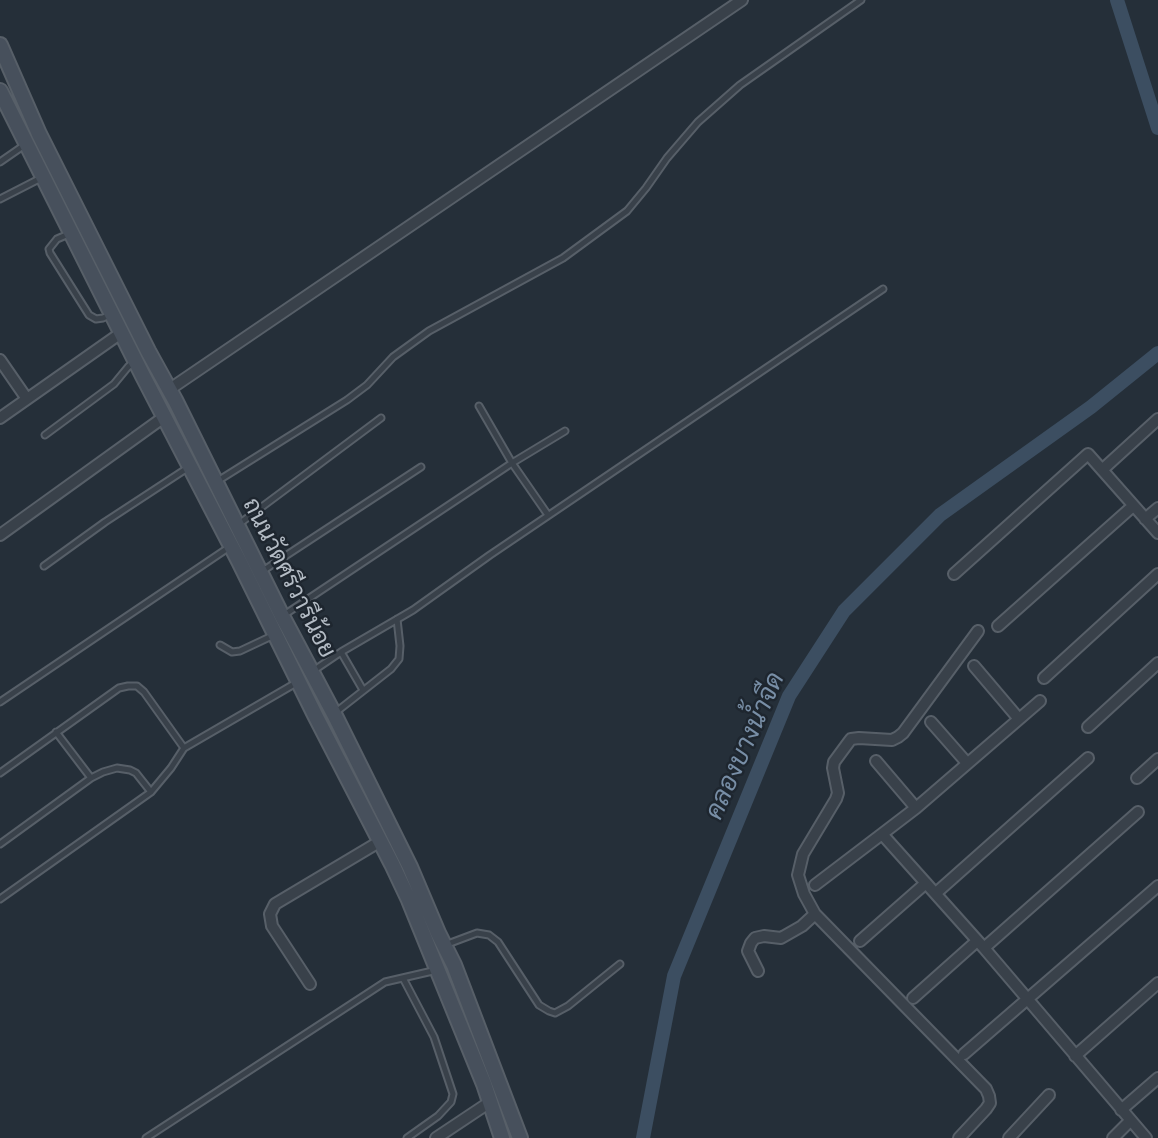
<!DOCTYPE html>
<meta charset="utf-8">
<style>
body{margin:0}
canvas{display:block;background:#252f39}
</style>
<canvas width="1158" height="1138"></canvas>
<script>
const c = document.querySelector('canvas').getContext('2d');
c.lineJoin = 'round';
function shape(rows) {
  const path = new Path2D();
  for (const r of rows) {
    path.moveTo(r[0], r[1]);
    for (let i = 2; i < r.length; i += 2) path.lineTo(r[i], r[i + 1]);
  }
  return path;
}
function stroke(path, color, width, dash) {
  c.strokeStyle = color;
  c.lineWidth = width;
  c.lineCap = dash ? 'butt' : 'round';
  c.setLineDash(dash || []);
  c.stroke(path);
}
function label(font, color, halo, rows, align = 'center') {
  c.font = font + ' Quicksand,Sarabun,sans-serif';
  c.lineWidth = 5;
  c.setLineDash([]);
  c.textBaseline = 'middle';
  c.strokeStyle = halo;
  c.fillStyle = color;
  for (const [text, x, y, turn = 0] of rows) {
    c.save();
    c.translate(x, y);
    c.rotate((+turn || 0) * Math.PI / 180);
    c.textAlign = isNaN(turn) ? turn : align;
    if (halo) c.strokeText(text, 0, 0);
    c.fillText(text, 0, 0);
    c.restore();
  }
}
stroke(shape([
 [1117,0,1158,128],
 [643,1138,674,976,789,696,844,611,940,515,1091,407,1158,353]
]), '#3c4e61', 14);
const lane = shape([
 [0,162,26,144],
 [0,199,43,177],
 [71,233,57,239,49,249,50,253,89,315,96,319,103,318,112,314],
 [479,406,512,463,548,515],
 [45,435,114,384,128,367,134,362],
 [216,482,347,400,367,385,393,357,429,331,563,258,627,211,646,188,667,158,698,122,740,85,861,0],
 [239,524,381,418],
 [44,566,105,522,189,467],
 [261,572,421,467],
 [284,615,512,463,565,431],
 [220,645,232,652,240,651,274,635],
 [341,652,363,690],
 [313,671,341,652,413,610,490,555,883,289],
 [0,702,231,546],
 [336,712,391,669,399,659,400,646,397,619],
 [56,732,91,778],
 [184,748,296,683],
 [0,773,119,688,128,686,137,686,144,692,184,748,171,768,151,792,0,899],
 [0,844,91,778,103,772,117,768,130,770,136,773,151,792],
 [445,945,477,933,489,935,498,942,539,1005,549,1011,555,1013,568,1006,620,964],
 [403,978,434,1037,453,1094,451,1102,438,1116,407,1138],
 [146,1138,385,982,437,970]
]);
const street = shape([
 [0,360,27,399],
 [170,389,742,0],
 [0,418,121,333],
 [1102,470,1158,419],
 [1145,519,1158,508],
 [0,535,164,417],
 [954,574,1088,454,1158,533],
 [998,626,1133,506],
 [974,666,1019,719],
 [1044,678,1158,574],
 [931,722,967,763],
 [1088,727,1158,663],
 [876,761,916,808],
 [1137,778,1158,759],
 [882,834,916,808,1040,701],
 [815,885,882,834,984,948,1146,1138],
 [936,893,1088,758],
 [860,941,926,883],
 [984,948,1138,812],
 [758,971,748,951,751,943,755,938,764,936,781,938,802,926,815,914],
 [310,984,272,926,270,914,275,904,379,842],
 [913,998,977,941],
 [964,1054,1158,886],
 [1075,1056,1158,983],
 [1121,1110,1158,1078],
 [436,1138,490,1102],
 [959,1138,986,1109,990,1103,989,1096,986,1089,815,914,804,894,798,875,803,854,836,799,838,793,833,768,834,762,848,743,851,739,859,738,892,740,898,737,903,733,978,631],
 [1009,1138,1049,1095],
 [1113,1138,1130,1121]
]);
const secondary = shape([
 [0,45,39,134,148,351,175,400,282,616,334,714,410,867,438,933,454,965,520,1138],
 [0,91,143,376,239,561,315,715,392,864,409,900,484,1084,502,1138]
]);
stroke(lane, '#575f68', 9);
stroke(street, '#575f68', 14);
stroke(secondary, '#575f68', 18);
stroke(lane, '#39414a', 5);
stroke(street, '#39414a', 10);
stroke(secondary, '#47505c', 14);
label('24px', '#b4bcc5', '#1e262f', [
 ["ถนนวัดศรีวารีน้อย",289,578,63]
]);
label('italic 26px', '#788ea6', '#1e262f', [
 ["คลองบางน้ำจืด",745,746,-66]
]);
</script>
